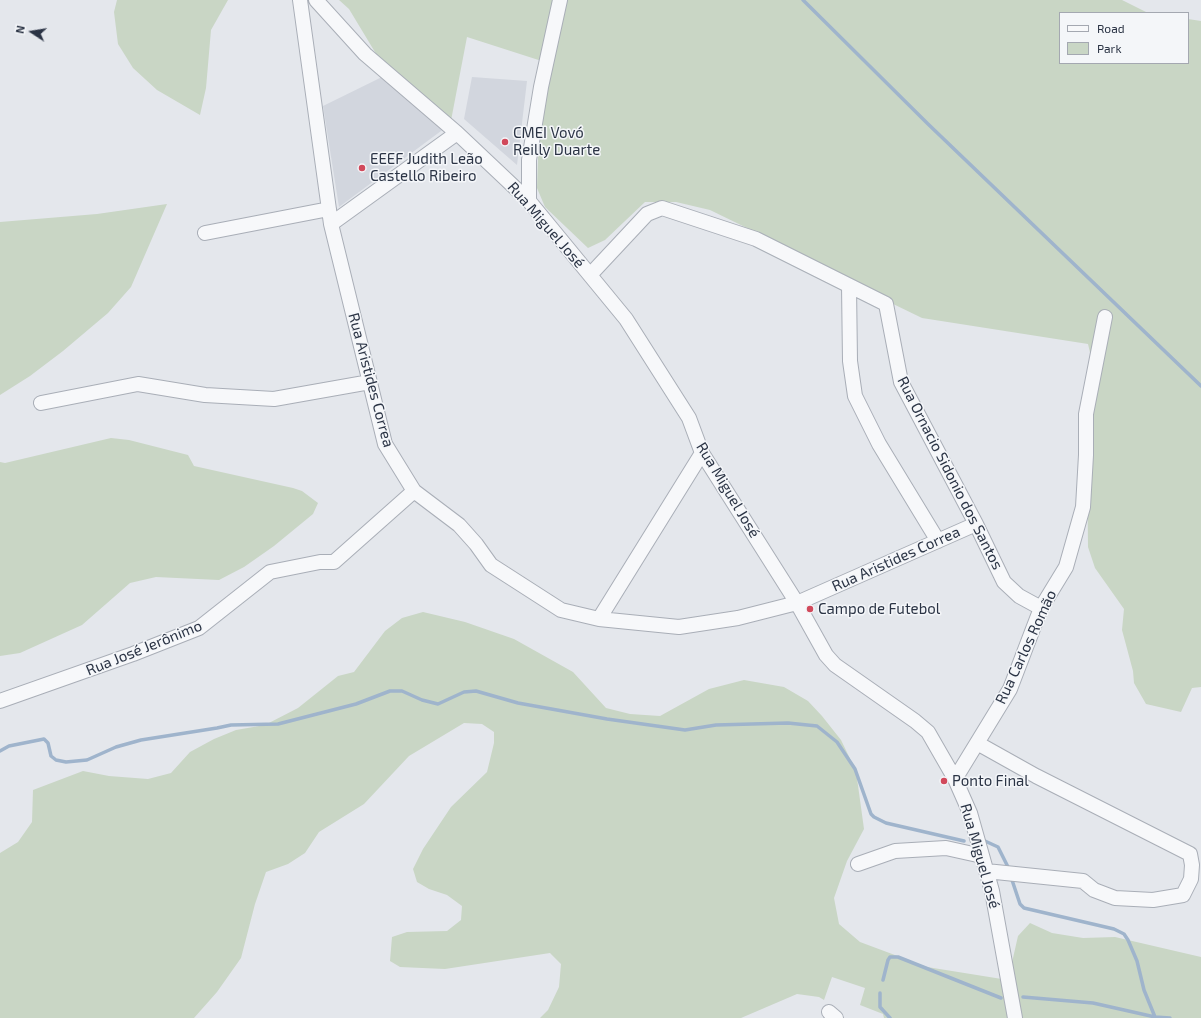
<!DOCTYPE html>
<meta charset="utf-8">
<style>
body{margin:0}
#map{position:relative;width:1201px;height:1018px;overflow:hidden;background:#e4e7ec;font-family:"Exo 2",sans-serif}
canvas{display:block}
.legend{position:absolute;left:1059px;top:12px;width:130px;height:52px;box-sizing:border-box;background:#f4f6f9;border:1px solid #a4a8b1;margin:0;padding:5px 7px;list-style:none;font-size:12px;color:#2b3445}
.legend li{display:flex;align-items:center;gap:8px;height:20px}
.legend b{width:20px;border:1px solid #a4a8b1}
.north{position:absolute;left:12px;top:12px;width:40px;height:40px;-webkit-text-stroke:3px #f4f6f9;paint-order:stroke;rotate:282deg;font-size:11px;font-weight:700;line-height:16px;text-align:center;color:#2b3445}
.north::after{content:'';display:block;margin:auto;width:14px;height:18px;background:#2b3445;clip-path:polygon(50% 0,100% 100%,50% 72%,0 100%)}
</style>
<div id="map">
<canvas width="1201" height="1018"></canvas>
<ul class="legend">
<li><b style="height:5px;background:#f7f8fa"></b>Road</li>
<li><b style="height:11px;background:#c9d6c5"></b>Park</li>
</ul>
<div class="north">N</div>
</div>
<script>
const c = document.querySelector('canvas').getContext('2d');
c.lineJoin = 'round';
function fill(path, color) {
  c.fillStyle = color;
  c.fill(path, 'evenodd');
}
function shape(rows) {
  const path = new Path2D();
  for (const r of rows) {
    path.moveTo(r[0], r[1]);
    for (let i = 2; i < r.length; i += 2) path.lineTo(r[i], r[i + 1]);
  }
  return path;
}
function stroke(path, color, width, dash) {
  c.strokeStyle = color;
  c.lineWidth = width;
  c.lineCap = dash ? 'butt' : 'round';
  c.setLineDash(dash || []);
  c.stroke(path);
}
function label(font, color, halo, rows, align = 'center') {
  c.font = font + ' "Exo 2",sans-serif';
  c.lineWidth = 3;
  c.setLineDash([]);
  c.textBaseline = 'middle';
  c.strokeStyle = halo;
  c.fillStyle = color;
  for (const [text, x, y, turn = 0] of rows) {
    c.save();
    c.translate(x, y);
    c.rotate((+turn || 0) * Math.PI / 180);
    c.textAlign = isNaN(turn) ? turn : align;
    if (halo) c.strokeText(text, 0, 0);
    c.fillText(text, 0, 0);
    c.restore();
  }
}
fill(shape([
 [382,77,445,128,339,207,323,106],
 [472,77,527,81,517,165,464,119]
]), '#d2d6de');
fill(shape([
 [117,0,228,0,211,30,206,88,200,115,157,90,133,68,118,44,114,12],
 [339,0,1122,0,1148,13,1060,13,1060,63,1188,63,1188,19,1201,21,1201,687,1192,688,1181,712,1146,704,1134,683,1133,671,1122,630,1124,609,1095,568,1088,547,1087,451,1096,378,1088,344,922,318,852,284,786,247,710,210,676,202,645,202,605,240,588,248,545,207,537,188,539,127,551,64,467,37,449,131,381,62,349,9],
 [167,204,131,287,108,313,63,351,30,376,0,395,0,222,97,214],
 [111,438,129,440,188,455,194,466,293,488,302,491,318,503,313,514,274,546,244,567,219,580,156,577,130,583,82,625,20,653,0,656,0,462,5,463],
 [423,612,465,622,514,639,573,672,606,708,630,714,660,716,709,689,744,680,784,687,808,701,822,716,841,740,856,771,864,829,847,861,834,898,839,924,860,942,927,967,1008,980,1018,936,1030,923,1052,933,1083,938,1115,937,1201,957,1201,1018,884,1018,883,1014,860,1005,865,988,832,977,824,1000,819,997,797,994,741,1018,540,1018,548,1010,559,987,561,964,550,953,445,969,400,967,390,961,392,937,407,932,447,931,461,920,462,906,447,895,429,889,417,882,413,869,423,849,451,807,487,772,494,743,494,732,482,724,464,723,409,756,364,804,319,832,305,853,288,864,266,872,255,904,241,958,217,992,194,1018,0,1018,0,853,18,842,32,822,33,790,83,771,109,776,148,779,171,773,190,752,214,739,236,730,265,725,298,708,338,676,354,672,385,631,402,618]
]), '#c9d6c5');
stroke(shape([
 [803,0,928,124,1201,386],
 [0,751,9,746,44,739,48,743,51,756,56,760,66,762,87,760,116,747,141,740,217,728,231,725,278,724,356,704,390,691,402,691,422,700,438,704,464,692,476,691,518,703,607,719,685,730,716,725,788,723,817,726,837,742,855,769,871,814,874,817,886,823,964,841],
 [985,841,998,847,1009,869],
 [1011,877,1020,904,1024,908,1114,929,1124,934,1128,940,1137,961,1144,990,1155,1017],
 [883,980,888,960,890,957,898,957,1001,998],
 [880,993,880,1007,890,1018],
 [1023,997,1093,1003,1155,1017,1170,1018]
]), '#9fb4cc', 3.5);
const minor = shape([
 [300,0,331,224,385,444,414,491,459,525,476,544,491,565,561,610,599,619,679,627,738,618,797,603,976,524],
 [316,0,365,54,457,133,529,201,626,319,689,418,702,453,797,603,826,655,835,665,915,721,928,732,955,779,970,813,992,891,1015,1018],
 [529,201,529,160,541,87,560,0],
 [331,224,457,133],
 [205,233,329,209],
 [590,275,647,214,662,208,756,239,886,304,901,382,976,524,1004,582,1019,596,1041,608],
 [849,286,850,361,855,396,879,444,938,541],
 [41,403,138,384,205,395,274,399,370,382],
 [599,619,702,453],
 [0,701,133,654,199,628,270,572,320,562,334,562,414,491],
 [977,743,1036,776,1190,854,1192,865,1191,879,1183,895,1153,900,1115,898,1094,890,1083,881,986,871],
 [955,779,1010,689,1041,608,1066,567,1083,507,1086,455,1086,414,1105,317],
 [858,864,895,851,946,848,982,856],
 [829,1012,836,1018]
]);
stroke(minor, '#a9aeb7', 16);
stroke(minor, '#f7f8fa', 14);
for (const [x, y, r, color] of [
 [505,142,4,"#d1495b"],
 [362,168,4,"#d1495b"],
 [810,609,4,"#d1495b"],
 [944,781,4,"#d1495b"]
]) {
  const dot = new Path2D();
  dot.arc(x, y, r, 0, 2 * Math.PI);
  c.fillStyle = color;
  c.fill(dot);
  stroke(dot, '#f4f6f9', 1.5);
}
label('15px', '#2b3445', '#f4f6f9', [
 ["CMEI Vovó",513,133],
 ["Reilly Duarte",513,150],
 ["EEEF Judith Leão",370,159],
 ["Castello Ribeiro",370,176],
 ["Campo de Futebol",818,609],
 ["Ponto Final",952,781]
], 'left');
label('15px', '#2b3445', '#f4f6f9', [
 ["Rua Miguel José",546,225,49],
 ["Rua Aristides Correa",371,380,75],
 ["Rua Ornacio Sidonio dos Santos",950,473,63],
 ["Rua Miguel José",728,490,59],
 ["Rua Aristides Correa",896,559,-24],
 ["Rua Carlos Romão",1026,647,-65],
 ["Rua José Jerônimo",144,648,-22],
 ["Rua Miguel José",980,856,74]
]);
</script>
